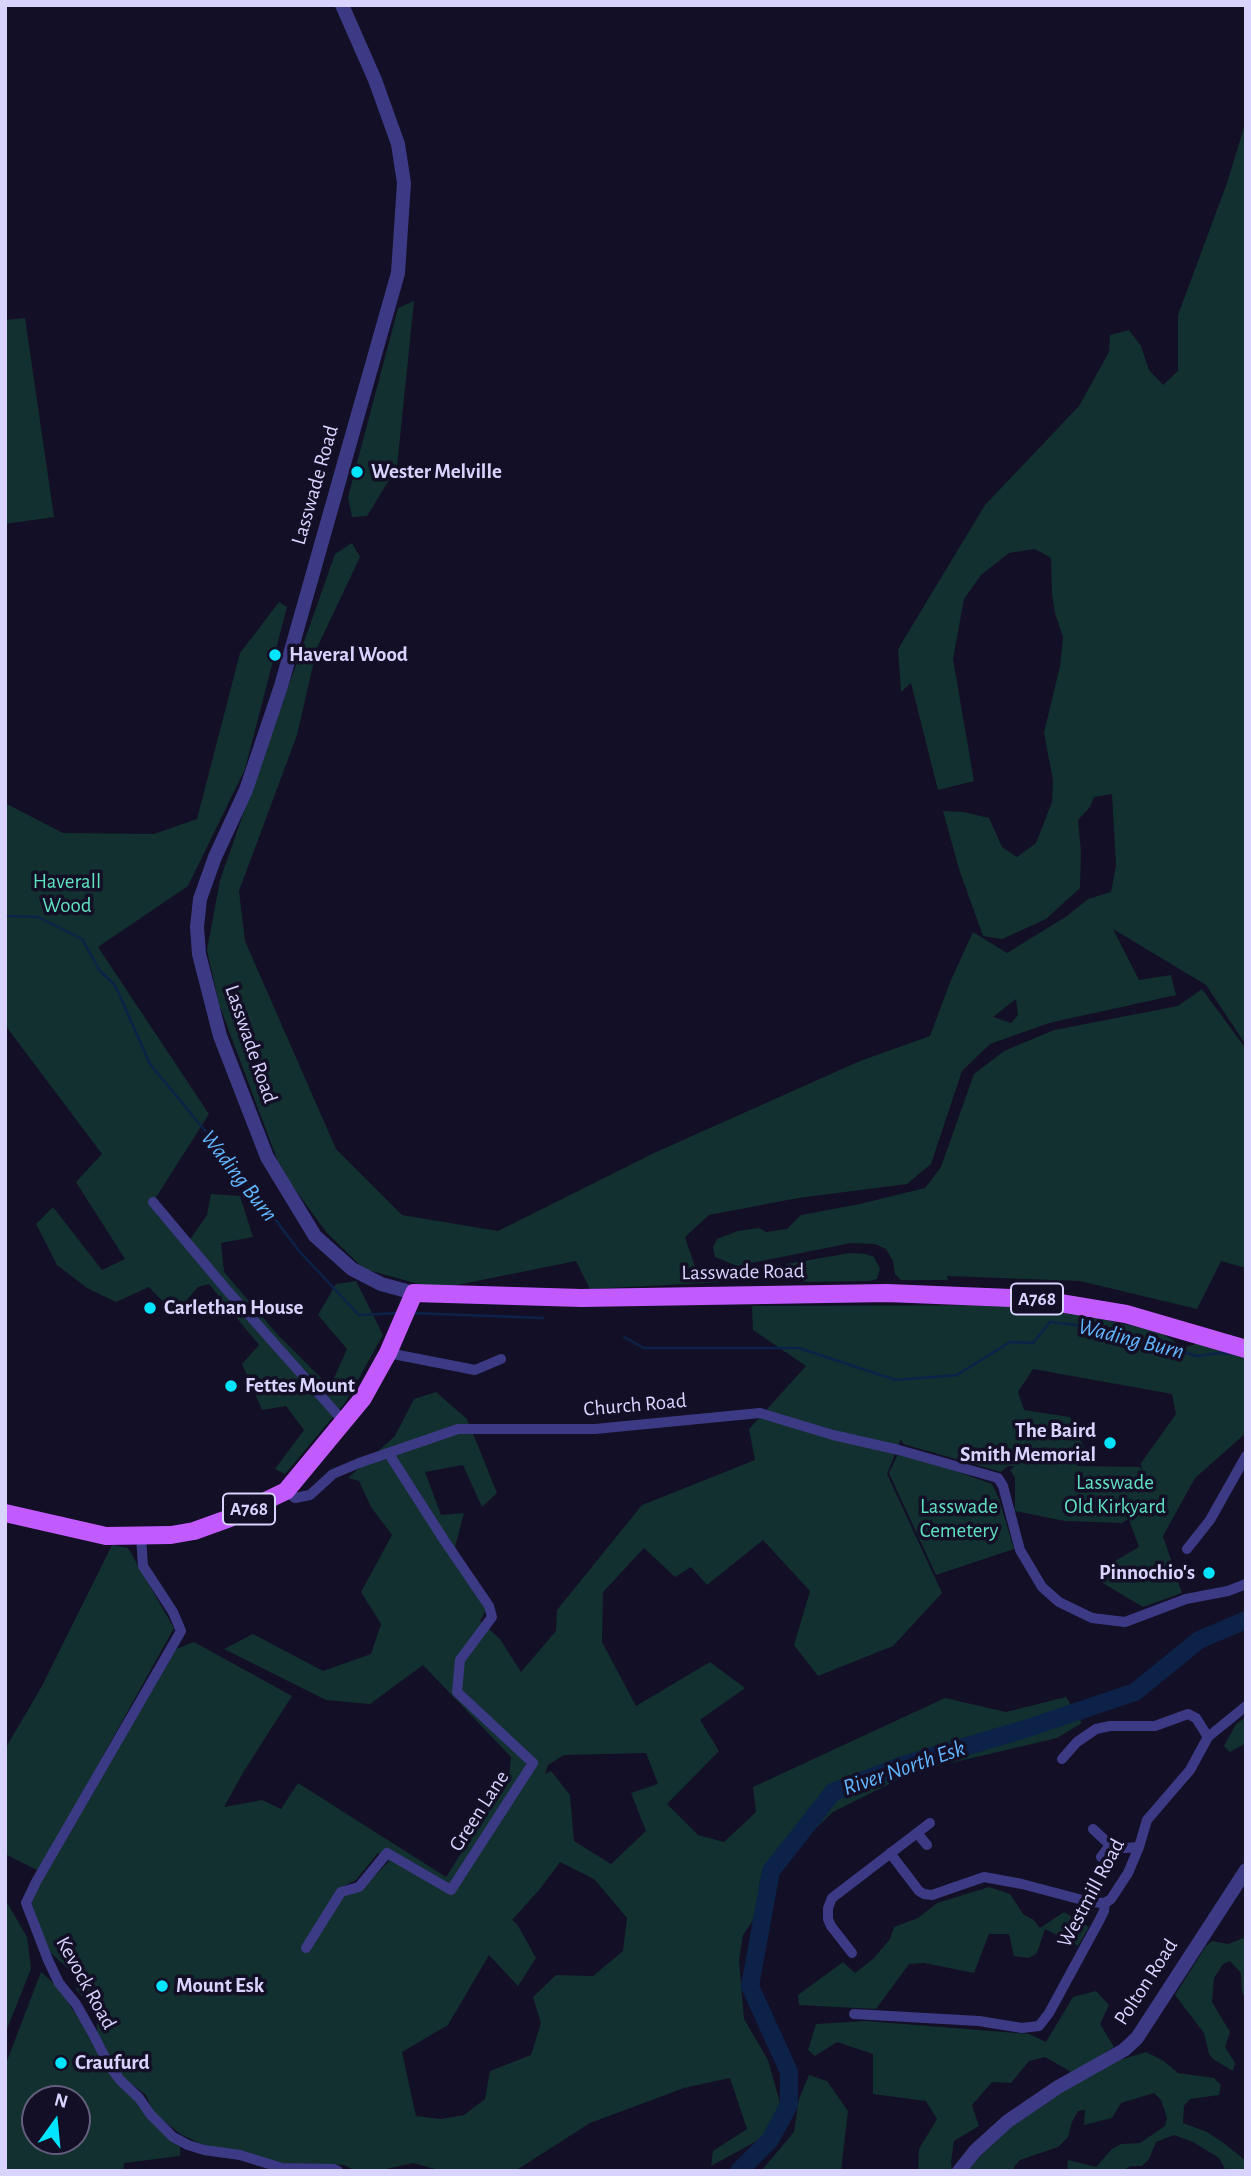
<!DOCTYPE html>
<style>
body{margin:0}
#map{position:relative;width:1251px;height:2176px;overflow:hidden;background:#130f26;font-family:"Alegreya Sans",sans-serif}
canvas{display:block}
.frame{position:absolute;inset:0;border:7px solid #d9d4ff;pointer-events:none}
.north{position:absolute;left:21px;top:2085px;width:70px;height:70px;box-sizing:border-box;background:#130f26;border:2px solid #625e7d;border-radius:50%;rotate:15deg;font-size:19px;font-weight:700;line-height:28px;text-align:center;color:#d9d4ff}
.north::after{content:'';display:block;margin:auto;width:24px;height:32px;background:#00e5ff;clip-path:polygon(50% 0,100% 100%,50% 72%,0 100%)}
</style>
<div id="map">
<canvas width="1251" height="2176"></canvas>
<div class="frame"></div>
<div class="north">N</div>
</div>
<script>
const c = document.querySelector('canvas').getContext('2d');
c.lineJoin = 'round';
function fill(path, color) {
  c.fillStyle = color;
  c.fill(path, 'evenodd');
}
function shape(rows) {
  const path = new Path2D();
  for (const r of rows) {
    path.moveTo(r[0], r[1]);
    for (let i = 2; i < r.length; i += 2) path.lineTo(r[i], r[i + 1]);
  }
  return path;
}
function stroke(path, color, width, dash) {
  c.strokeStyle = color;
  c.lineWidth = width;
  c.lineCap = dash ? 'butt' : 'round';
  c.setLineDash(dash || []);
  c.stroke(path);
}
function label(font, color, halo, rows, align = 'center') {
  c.font = font + ' "Alegreya Sans",sans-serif';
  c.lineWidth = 7;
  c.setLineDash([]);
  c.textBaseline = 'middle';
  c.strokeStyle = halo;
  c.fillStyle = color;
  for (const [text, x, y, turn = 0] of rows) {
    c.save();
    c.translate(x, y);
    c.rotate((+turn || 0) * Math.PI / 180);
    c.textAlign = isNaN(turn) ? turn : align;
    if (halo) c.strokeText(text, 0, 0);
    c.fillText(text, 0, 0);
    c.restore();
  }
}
fill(shape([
 [1246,121,1246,1045,1206,985,1113,929,1139,980,1171,975,1176,995,1049,1023,990,1044,962,1071,931,1164,907,1184,798,1198,709,1215,685,1237,696,1270,723,1282,590,1289,576,1261,437,1289,364,1269,326,1232,281,1170,219,1004,207,950,220,880,335,554,352,543,360,557,317,648,297,735,239,891,245,941,336,1149,402,1215,498,1231,654,1153,860,1061,930,1036,951,980,973,932,1007,953,1067,916,1088,899,1111,892,1116,866,1112,794,1094,797,1090,807,1078,820,1081,852,1080,888,1046,919,1002,939,983,936,959,869,943,811,963,812,989,818,1002,847,1017,857,1036,843,1052,802,1053,780,1044,733,1060,666,1063,637,1055,613,1052,594,1051,558,1035,549,1009,553,981,575,964,599,953,659,974,781,938,790,911,683,901,692,898,649,985,505,1079,406,1109,352,1110,335,1129,330,1141,346,1149,370,1163,385,1178,371,1178,315,1227,183],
 [1016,999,1018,1015,1011,1023,993,1017],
 [414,301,397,467,367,516,352,517,348,497,398,308],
 [25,318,54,517,5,524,5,320],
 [279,602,287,607,245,769,188,886,98,947,209,1114,153,1202,189,1241,207,1215,211,1194,240,1196,253,1237,221,1243,224,1272,278,1335,330,1387,347,1349,318,1315,336,1284,356,1281,383,1335,345,1403,285,1474,275,1469,304,1430,286,1406,262,1410,242,1364,259,1345,209,1284,198,1287,175,1314,149,1287,116,1302,87,1288,57,1265,36,1224,53,1207,102,1270,125,1259,76,1182,102,1154,5,1025,5,803,63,833,154,834,197,819,240,653],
 [1202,989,1246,1049,1246,1268,1221,1261,1197,1309,1080,1281,947,1276,948,1280,901,1280,895,1274,893,1261,886,1249,875,1244,851,1243,737,1266,715,1257,713,1247,717,1239,738,1231,759,1228,766,1232,787,1229,801,1215,860,1204,925,1188,941,1167,974,1074,1004,1051,1054,1030,1178,1006],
 [850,1253,866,1254,874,1257,880,1269,877,1279,870,1281,804,1282,800,1273,790,1269,786,1264],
 [1039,1305,1160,1332,1184,1348,1201,1342,1246,1356,1246,1433,1195,1478,1163,1536,1182,1593,1143,1607,1101,1582,1108,1565,1139,1547,1129,1520,1130,1518,1122,1523,1065,1521,1015,1511,1015,1478,1010,1470,1015,1466,1008,1466,1001,1472,903,1444,901,1439,887,1474,942,1593,893,1646,818,1676,794,1645,810,1591,763,1540,707,1585,691,1567,675,1577,644,1548,603,1592,602,1642,636,1706,710,1662,745,1688,700,1720,719,1751,667,1804,698,1835,724,1842,756,1812,753,1787,945,1698,1006,1712,1066,1697,1082,1723,1057,1738,913,1772,833,1812,760,1881,756,1916,743,1935,739,1960,744,2019,768,2060,780,2103,764,2137,711,2166,713,2151,747,2129,730,2078,684,2088,590,2123,515,2171,443,2171,413,2163,378,2171,356,2171,344,2165,283,2163,244,2153,210,2148,182,2135,153,2113,146,2095,124,2078,113,2064,97,2031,97,2014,76,1989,81,1981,49,1951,31,1905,36,1891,176,1649,194,1642,292,1696,244,1771,224,1807,262,1800,281,1809,298,1783,446,1877,509,1778,511,1757,423,1665,370,1704,326,1700,224,1649,253,1634,323,1671,371,1654,381,1624,361,1592,392,1535,371,1507,359,1481,348,1478,395,1436,414,1399,436,1392,467,1419,497,1493,482,1507,463,1465,425,1472,441,1515,464,1513,455,1547,489,1604,480,1621,500,1639,521,1672,556,1631,557,1610,642,1505,755,1460,749,1429,806,1366,753,1330,752,1306],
 [1033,1369,1172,1394,1176,1414,1141,1463,1142,1472,1140,1467,1077,1466,1084,1448,1070,1417,1024,1410,1018,1392],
 [646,1753,658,1784,631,1793,646,1831,611,1864,574,1841,570,1795,551,1771,545,1774,548,1765,564,1755],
 [378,1853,389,1861,362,1889,345,1894,338,1889,356,1880],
 [560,1862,594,1879,627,1918,623,1951,593,1976,556,1975,533,1997,541,2023,531,2055,490,2071,485,2099,464,2115,441,2119,416,2116,402,2052,448,2025,489,1955,518,1986,536,1958,517,1924,512,1920,540,1889],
 [898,1454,922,1459,992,1484,999,1499,1014,1549,936,1575,889,1473],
 [112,1545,128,1548,174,1628,39,1871,5,1854,5,1749,42,1686],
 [1246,1717,1246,1743,1230,1752,1224,1746,1236,1724],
 [989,1887,1010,1894,1023,1914,1034,1920,1040,1928,1064,1912,1089,1927,1078,1946,1045,1929,1037,1953,1029,1958,1014,1956,1009,1934,989,1934,974,1973,924,1963,909,1964,876,2009,799,2005,798,1995,843,1962,855,1973,873,1959,890,1939,894,1927,918,1918,937,1903],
 [5,1899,27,1937,31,1969,5,2034],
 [1246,1937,1246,2002,1242,1991,1241,1973,1230,1961,1223,1964,1214,1978,1212,2002,1230,2032,1225,2047,1235,2063,1233,2071,1213,2059,1209,2054,1204,2033,1175,1995,1206,1946,1212,1941,1228,1944],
 [41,1972,58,1987,90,2036,105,2069,126,2089,168,2138,180,2147,180,2156,124,2163,123,2171,5,2171,5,2066],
 [35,2099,77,2099,77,2141,35,2141],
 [1096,1991,1109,2005,1100,2024,1114,2047,1073,2073,1045,2057,1029,2061,1011,2083,992,2082,972,2105,979,2126,954,2141,951,2162,952,2171,918,2171,919,2149,937,2119,926,2101,873,2094,873,2054,837,2042,815,2056,808,2050,816,2024,866,2021,1029,2034,1046,2042,1073,1997],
 [1146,2052,1164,2061,1178,2073,1214,2078,1221,2085,1219,2095,1190,2099,1184,2106,1183,2123,1207,2132,1225,2144,1246,2161,1246,2171,1226,2171,1219,2158,1193,2142,1174,2135,1156,2142,1149,2159,1142,2166,1131,2166,1122,2171,1067,2171,1068,2160,1096,2167,1112,2149,1121,2144,1140,2143,1165,2126,1167,2118,1161,2100,1154,2093,1121,2103,1112,2118,1084,2125,1085,2110,1078,2111,1072,2122,1068,2137,1058,2147,1020,2160,1014,2167,1014,2171,967,2171,977,2159,1022,2117,1061,2091,1120,2060],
 [809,2075,827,2081,848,2111,841,2171,761,2171,794,2132,799,2099]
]), '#12302f');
stroke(shape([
 [5,916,38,917,82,939,100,971,115,985,150,1064,245,1179,299,1251,359,1315,398,1313],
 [412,1313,543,1318],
 [624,1337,644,1348,799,1348,896,1380,957,1375,1010,1342,1033,1343,1050,1322,1100,1328,1197,1356,1220,1353,1233,1354]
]), '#0c2248', 2.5);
stroke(shape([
 [739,2171,770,2140,789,2105,789,2072,750,1986,771,1871,833,1792,903,1765,1025,1729,1135,1692,1199,1640,1246,1620]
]), '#0c2248', 18);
stroke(shape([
 [153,1202,226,1289,344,1422],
 [388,1353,475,1370,501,1359],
 [286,1491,295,1498,310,1495,333,1474,359,1463,458,1429,595,1429,760,1413,833,1435,899,1450,998,1478,1003,1486,1020,1550,1042,1587,1059,1602,1092,1618,1125,1622,1186,1599,1228,1591,1246,1584],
 [141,1536,143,1566,173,1612,181,1631,36,1882,26,1903,48,1960,59,1983,76,2004,93,2034,109,2065,120,2080,139,2098,150,2114,173,2137,188,2145,204,2150,240,2155,282,2168,334,2169,338,2171],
 [1187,1549,1210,1520,1246,1456],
 [1062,1759,1077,1742,1096,1729,1110,1726,1155,1726,1188,1714,1196,1718,1208,1737],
 [1093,1829,1110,1845,1125,1848,1139,1847],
 [917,1833,927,1845],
 [890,1853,919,1891,924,1894,932,1895,984,1877,1022,1884,1090,1902,1105,1903],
 [1101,1857,1110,1845],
 [306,1948,341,1892,359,1887,387,1853,451,1890,533,1763,457,1692,460,1660,492,1617,489,1606,444,1540,389,1454],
 [852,1953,831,1926,828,1919,828,1908,832,1898,930,1823],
 [854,2014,979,2021,1022,2028,1039,2026,1049,2013,1099,1921,1104,1911,1105,1903,1111,1899,1128,1873,1139,1847,1147,1820,1190,1770,1208,1737,1246,1706]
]), '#3d3a85', 10);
stroke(shape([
 [342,5,375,80,398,144,404,183,398,273,281,686,246,790,215,857,200,899,197,927,199,954,220,1036,267,1157,315,1236,352,1269,381,1284,414,1293],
 [959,2171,975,2151,1008,2121,1058,2087,1124,2050,1137,2038,1246,1870]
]), '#3d3a85', 14);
stroke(shape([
 [5,1513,106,1536,171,1535,194,1531,230,1518,286,1491,363,1398,388,1353,414,1293,581,1298,887,1293,1036,1299,1126,1314,1246,1349]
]), '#c25bff', 18);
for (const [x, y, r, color] of [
 [357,472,7,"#00e5ff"],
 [275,655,7,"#00e5ff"],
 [150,1308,7,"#00e5ff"],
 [231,1386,7,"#00e5ff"],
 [1110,1443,7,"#00e5ff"],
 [1209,1573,7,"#00e5ff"],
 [162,1986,7,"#00e5ff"],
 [61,2063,7,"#00e5ff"]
]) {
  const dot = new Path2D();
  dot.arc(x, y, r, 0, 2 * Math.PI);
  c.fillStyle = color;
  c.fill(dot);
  stroke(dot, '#130f26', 2.5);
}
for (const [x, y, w] of [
 [1037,1299,52],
 [249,1509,52]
]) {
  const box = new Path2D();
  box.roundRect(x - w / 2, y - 15.5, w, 31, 5);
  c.fillStyle = '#130f26';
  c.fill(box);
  stroke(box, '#d9d4ff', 2);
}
label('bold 19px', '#d9d4ff', null, [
 ["A768",1037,1299],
 ["A768",249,1509]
]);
label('bold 21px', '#d9d4ff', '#130f26', [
 ["Wester Melville",371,472],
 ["Haveral Wood",289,655],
 ["Carlethan House",164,1308],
 ["Fettes Mount",245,1386],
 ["The Baird",1096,1431,"right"],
 ["Smith Memorial",1096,1455,"right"],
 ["Pinnochio's",1195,1573,"right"],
 ["Mount Esk",176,1986],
 ["Craufurd",75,2063]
], 'left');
label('21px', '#d9d4ff', '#130f26', [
 ["Lasswade Road",315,485,-74],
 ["Lasswade Road",251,1044,71],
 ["Lasswade Road",743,1272,-1],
 ["Church Road",635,1405,-5],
 ["Green Lane",479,1811,-57],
 ["Westmill Road",1091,1893,-62],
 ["Polton Road",1146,1982,-57],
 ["Kevock Road",86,1983,61]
]);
label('21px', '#5fe0c0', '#130f26', [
 ["Haverall",67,882],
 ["Wood",67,906],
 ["Lasswade",1115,1483],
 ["Old Kirkyard",1115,1507],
 ["Lasswade",959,1507],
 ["Cemetery",959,1531]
]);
label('italic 23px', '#62b6ff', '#130f26', [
 ["Wading Burn",239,1176,52],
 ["Wading Burn",1131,1339,14],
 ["River North Esk",904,1768,-19]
]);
</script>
